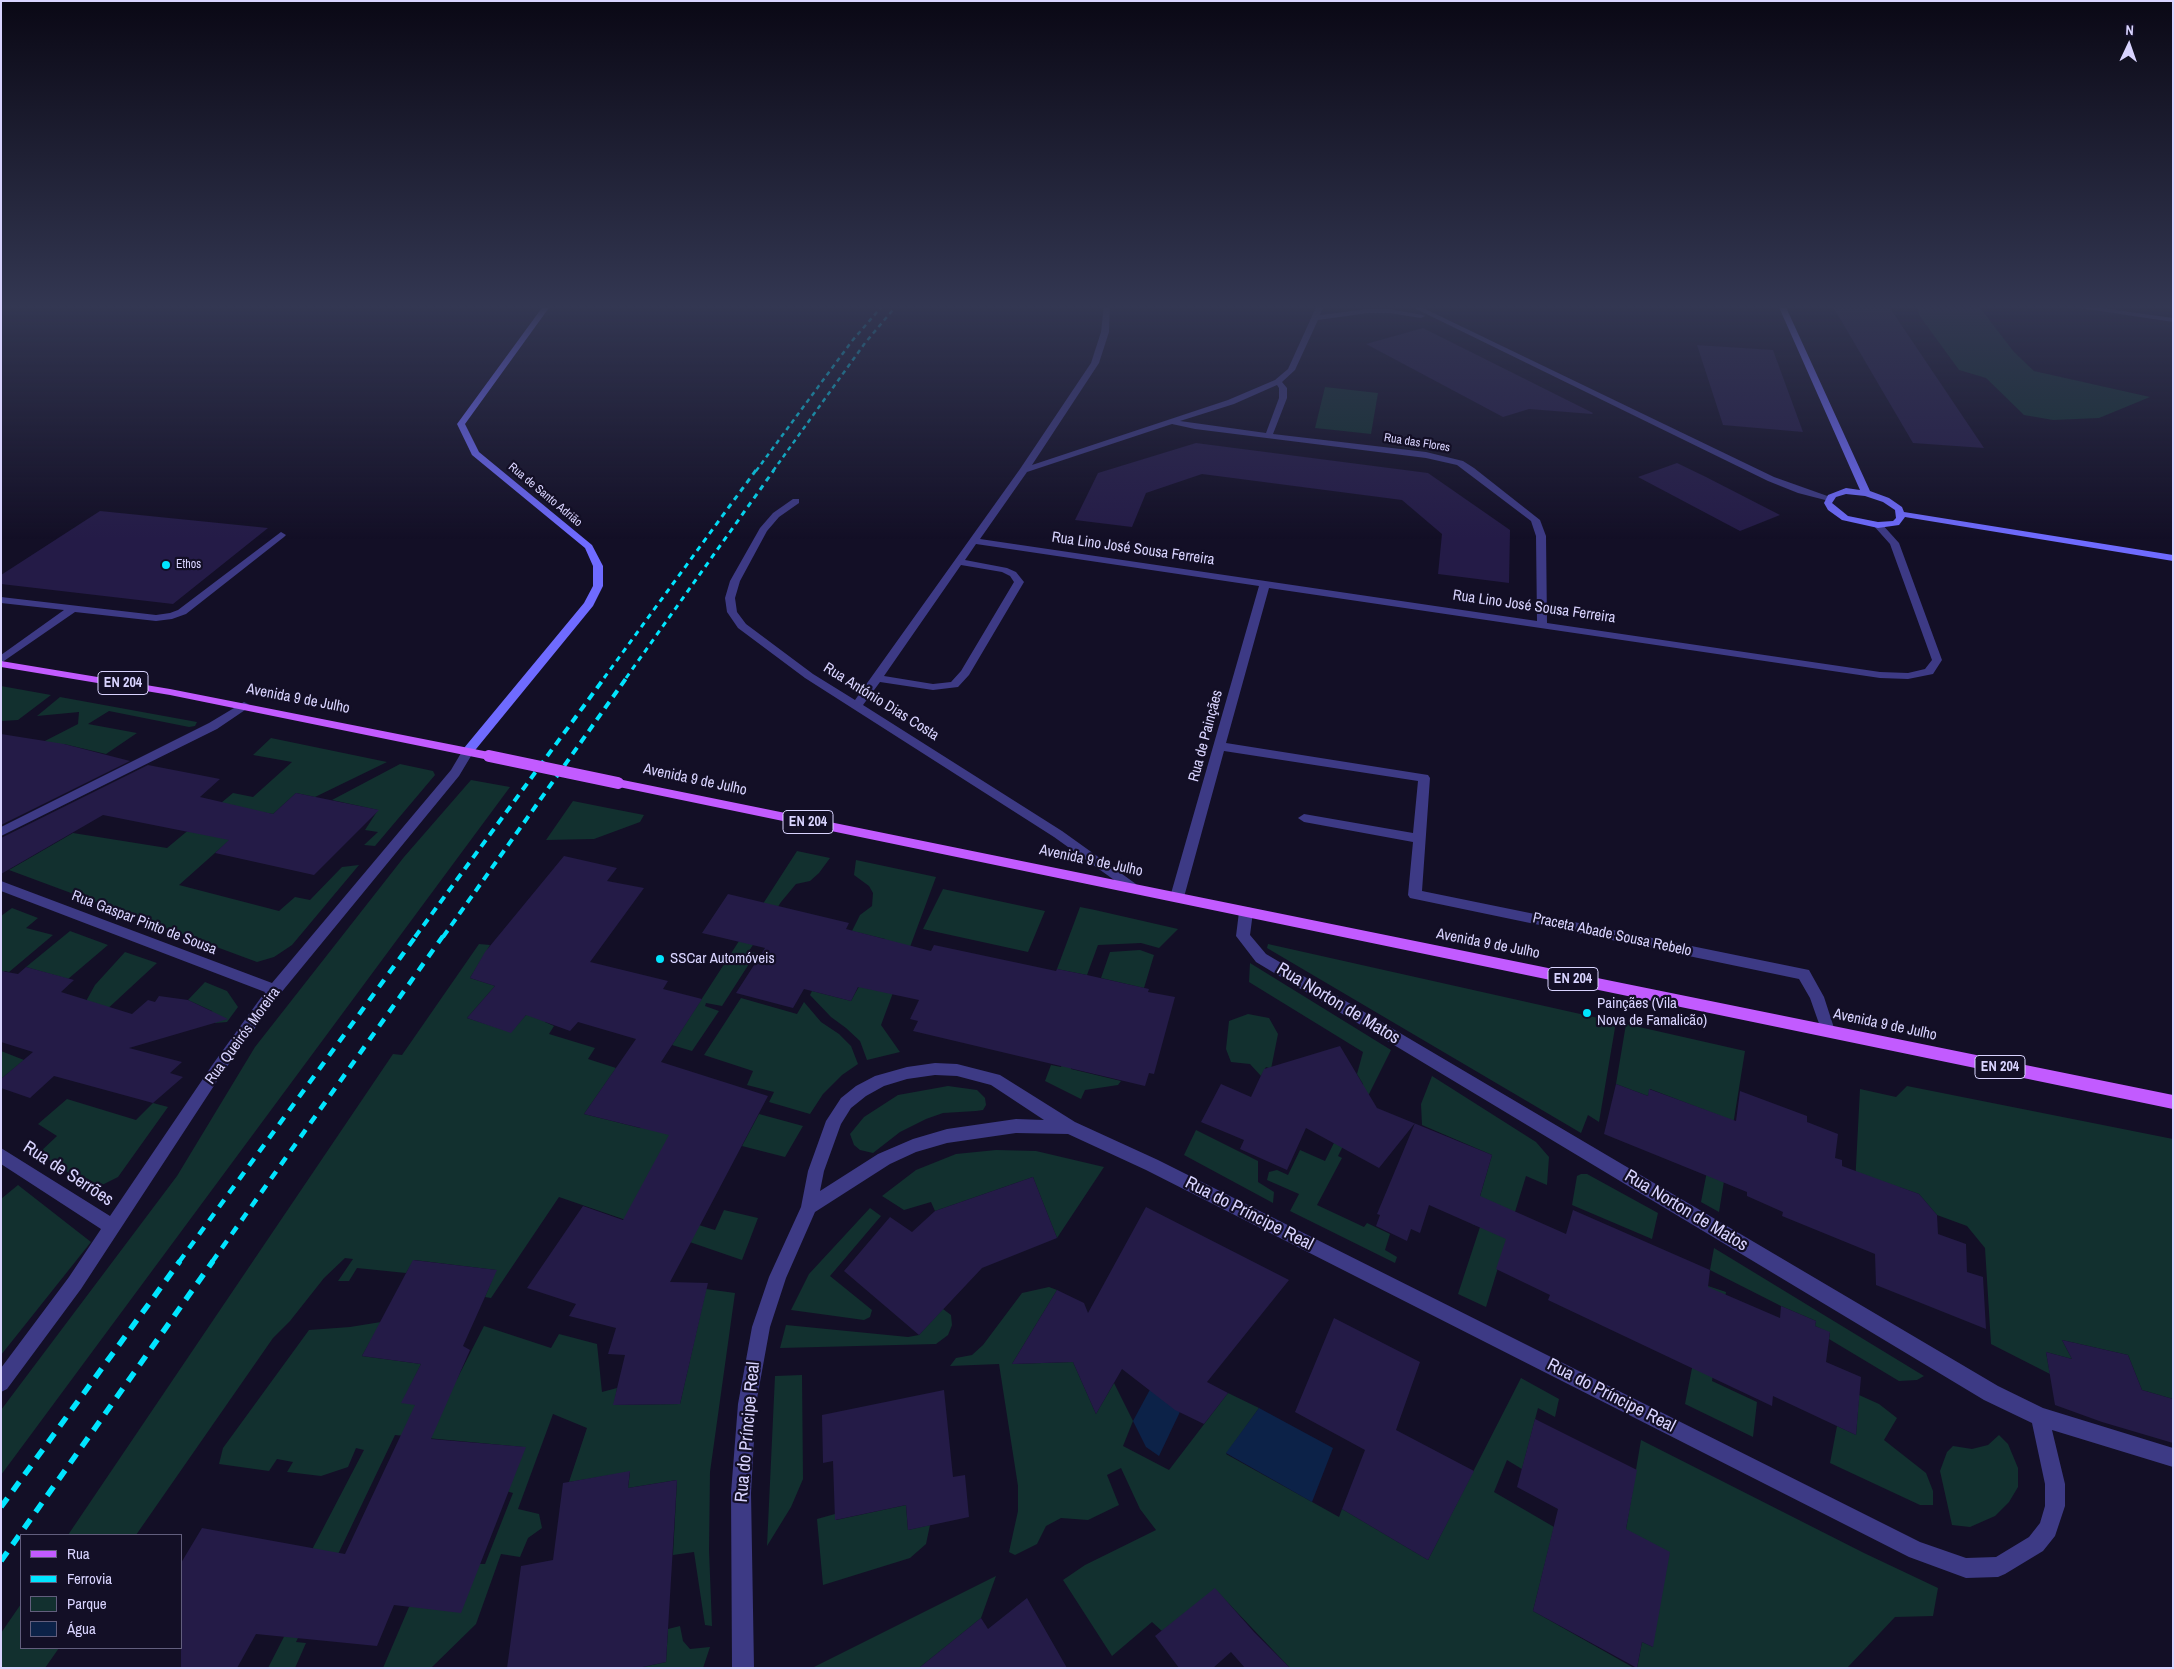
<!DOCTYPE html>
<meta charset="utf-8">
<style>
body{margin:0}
#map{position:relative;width:2174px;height:1669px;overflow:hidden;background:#130f26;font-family:"Archivo Narrow",sans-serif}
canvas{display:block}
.frame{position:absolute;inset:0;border:2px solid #d9d4ff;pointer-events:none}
.legend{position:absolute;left:20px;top:1534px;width:162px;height:115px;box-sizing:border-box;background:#130f26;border:1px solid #625e7d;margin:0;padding:6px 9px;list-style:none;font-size:15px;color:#d9d4ff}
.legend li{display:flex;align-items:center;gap:10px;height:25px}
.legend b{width:25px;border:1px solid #625e7d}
.north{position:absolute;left:2104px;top:20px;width:50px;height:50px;-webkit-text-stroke:4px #130f26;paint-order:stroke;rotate:3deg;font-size:14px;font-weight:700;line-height:20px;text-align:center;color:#d9d4ff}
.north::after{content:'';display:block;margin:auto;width:18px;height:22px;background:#d9d4ff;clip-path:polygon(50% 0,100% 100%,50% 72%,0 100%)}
</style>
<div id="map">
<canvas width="2174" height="1669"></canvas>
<div class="frame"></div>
<ul class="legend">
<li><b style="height:6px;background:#c25bff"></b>Rua</li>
<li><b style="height:6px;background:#00e5ff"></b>Ferrovia</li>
<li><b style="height:14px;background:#12302f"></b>Parque</li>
<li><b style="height:14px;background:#0c2248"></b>Água</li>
</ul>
<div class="north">N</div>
</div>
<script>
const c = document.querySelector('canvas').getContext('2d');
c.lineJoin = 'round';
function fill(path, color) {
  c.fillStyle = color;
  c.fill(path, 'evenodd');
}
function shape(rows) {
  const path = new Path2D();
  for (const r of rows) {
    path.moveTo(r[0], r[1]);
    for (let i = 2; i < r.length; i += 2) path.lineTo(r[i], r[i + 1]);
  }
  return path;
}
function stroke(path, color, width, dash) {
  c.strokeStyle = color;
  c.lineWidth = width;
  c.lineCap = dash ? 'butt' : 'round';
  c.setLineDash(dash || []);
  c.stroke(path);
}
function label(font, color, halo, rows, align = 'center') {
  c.font = font + ' "Archivo Narrow",sans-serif';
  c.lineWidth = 4.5;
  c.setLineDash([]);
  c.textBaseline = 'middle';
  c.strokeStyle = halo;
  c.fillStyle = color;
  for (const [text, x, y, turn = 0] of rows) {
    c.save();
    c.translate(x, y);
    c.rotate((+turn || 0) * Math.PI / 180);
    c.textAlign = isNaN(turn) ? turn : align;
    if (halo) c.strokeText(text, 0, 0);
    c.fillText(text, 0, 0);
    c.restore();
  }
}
fill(shape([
 [1917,305,1978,305,2014,352,2034,371,2150,397,2099,418,2053,420,2024,415,1986,378,1959,370,1919,315],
 [1325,387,1378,393,1371,434,1315,428],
 [1,686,51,695,18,720,1,721],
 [60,697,197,722,195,726,189,727,109,711,88,724,137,733,106,754,64,744,47,756,39,744,78,724,79,712,37,716],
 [271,738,387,762,315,797,296,793,273,814,261,812,179,885,279,911,295,897,310,900,342,867,359,865,292,945,274,957,257,962,9,870,73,833,167,848,233,793,253,797,292,762,253,755],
 [400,764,433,771,435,775,375,846,364,845,378,832,365,830,378,810,332,800],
 [471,780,510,787,1,1475,1,1410,177,1176,255,1047,404,857],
 [573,801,608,808,644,815,640,822,594,839,546,840],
 [797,851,830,858,819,873,810,881,796,884,781,902,749,951,756,953,722,1006,706,1003,705,1006,719,1011,692,1051,672,1045],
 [856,860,936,877,881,1025,900,1052,867,1060,860,1041,846,1028,831,1017,810,995,812,991,851,1001,885,939,852,931,860,915,872,906,873,893,869,886,854,875],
 [943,889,1045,911,1028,952,923,929],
 [1080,907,1095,910,1178,929,1159,948,1141,943,1098,945,1087,975,1057,969],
 [12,908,38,918,26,928,53,935,9,972,5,971,1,974,1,916],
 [70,931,108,945,68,979,26,967],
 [479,944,490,945,470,978,495,986,467,1018,511,1032,533,1007,552,1013,545,1022,554,1026,549,1034,595,1048,588,1059,616,1068,584,1114,640,1128,649,1113,677,1121,689,1222,715,1230,724,1210,758,1218,742,1260,559,1197,491,1298,485,1297,496,1270,414,1260,406,1273,357,1268,349,1281,338,1281,353,1259,345,1258,324,1278,290,1321,273,1338,136,1535,68,1535,393,1054,402,1055],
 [1268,944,1616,1022,1599,1122,1588,1115,1581,1133,1267,948],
 [1140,950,1154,955,1144,988,1101,978,1110,952],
 [125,952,157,963,90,1025,85,1003,95,985],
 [1250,963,1391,1050,1338,1156,1342,1158,1317,1205,1364,1227,1367,1223,1390,1234,1385,1250,1397,1257,1395,1263,1290,1211,1299,1194,1267,1180,1269,1172,1277,1170,1288,1175,1300,1150,1325,1161,1363,1084,1357,1074,1363,1052,1249,982],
 [205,982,227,991,238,1007,227,1022,215,1023,212,1011,188,1000],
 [741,998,797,1014,804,1002,821,1022,839,1034,851,1046,858,1064,842,1075,823,1094,810,1114,769,1102,774,1092,747,1085,753,1071,704,1055],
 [1248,1014,1269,1018,1278,1034,1271,1069,1266,1067,1261,1076,1250,1064,1231,1062,1226,1049,1229,1021],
 [1626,1024,1745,1051,1719,1212,1701,1202,1718,1115,1650,1089,1648,1096,1616,1084],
 [1,1051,24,1060,1,1079],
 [1063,1061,1072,1064,1071,1069,1121,1081,1118,1085,1085,1090,1081,1099,1045,1081,1051,1065,1061,1067],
 [1432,1076,1536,1142,1549,1157,1547,1185,1526,1176,1486,1307,1458,1294,1480,1227,1472,1224,1492,1155,1422,1125,1421,1104],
 [948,1086,977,1090,985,1098,986,1105,983,1110,976,1111,943,1113,926,1119,900,1132,873,1153,860,1150,854,1145,850,1134,864,1117,898,1095],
 [1907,1086,2173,1139,2173,1399,2142,1390,2128,1355,2062,1340,2072,1359,2046,1352,2050,1374,1991,1344,1985,1248,1967,1226,1937,1215,1919,1194,1899,1187,1855,1185,1860,1089,1896,1097],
 [67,1099,136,1120,153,1103,168,1107,118,1177,100,1186,88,1186,39,1153,57,1136,38,1124],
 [759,1114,803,1126,785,1157,742,1146],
 [1196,1130,1258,1161,1258,1182,1274,1192,1273,1203,1184,1155],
 [996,1150,1036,1151,1104,1167,1057,1238,1033,1177,935,1211,931,1202,904,1210,882,1196,916,1170,956,1154],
 [1581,1174,1587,1174,1658,1213,1652,1239,1572,1205,1577,1176],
 [18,1185,91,1242,1,1355,1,1199],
 [870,1208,881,1216,830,1276,872,1310,870,1317,864,1320,791,1310,809,1274],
 [1714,1248,1924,1376,1917,1380,1899,1381,1829,1339,1830,1333,1815,1326,1816,1321,1781,1306,1710,1270],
 [1708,1286,1726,1292,1712,1381,1757,1402,1753,1437,1685,1404],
 [1049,1287,1057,1290,1012,1364,1073,1362,1096,1414,1114,1383,1133,1421,1123,1446,1169,1470,1228,1393,1259,1408,1226,1454,1339,1517,1342,1509,1428,1560,1521,1378,1559,1399,1555,1417,1538,1408,1522,1469,1507,1460,1494,1492,1554,1527,1533,1611,1634,1668,1290,1668,1215,1589,1162,1631,1152,1622,1112,1656,1063,1580,1085,1565,1156,1530,1140,1509,1121,1468,1107,1475,1119,1505,1088,1520,1061,1518,1046,1526,1037,1544,1015,1555,1009,1552,1018,1511,1018,1486,999,1364,950,1366,956,1358,972,1355,983,1345,1022,1293],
 [706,1289,735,1293,710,1472,709,1550,712,1626,705,1625,694,1552,673,1555,677,1480,628,1488,630,1472,569,1482,587,1428,553,1414,518,1509,539,1514,542,1528,528,1538,520,1557,501,1554,476,1624,431,1668,383,1668,409,1607,480,1564,485,1564,513,1493,506,1491,523,1447,395,1435,296,1642,306,1643,295,1668,268,1668,290,1625,292,1588,364,1450,356,1448,348,1467,321,1476,287,1472,293,1462,277,1459,269,1471,219,1464,223,1448,309,1330,350,1327,381,1322,362,1356,421,1364,402,1403,457,1379,484,1326,551,1348,559,1334,597,1344,602,1392,617,1388,614,1405,680,1404],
 [943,1309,951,1315,952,1325,948,1335,936,1344,780,1348,786,1325,908,1337,919,1335],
 [802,1375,803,1479,791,1507,767,1546,775,1376],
 [1859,1395,1879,1404,1897,1418,1884,1440,1926,1473,1933,1491,1933,1505,1920,1505,1830,1463,1837,1426,1856,1435],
 [1999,1435,2008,1444,2018,1468,2018,1487,2009,1502,1995,1516,1970,1527,1952,1525,1940,1471,1947,1452,1953,1446,1972,1449,1988,1445],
 [1641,1440,1864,1553,1938,1588,1933,1616,1895,1617,1847,1668,1637,1668,1642,1642,1653,1647,1626,1529],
 [906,1505,908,1530,930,1525,926,1544,910,1558,823,1585,817,1519,835,1514,836,1520],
 [996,1576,981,1618,919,1668,812,1668],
 [21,1604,21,1648,59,1648,45,1668,1,1668,1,1633],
 [680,1626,683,1641,690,1649,710,1647,703,1668,638,1668,666,1662,668,1629]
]), '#12302f');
fill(shape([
 [1196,1378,1159,1456,1146,1447,1133,1421,1153,1384],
 [1259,1408,1333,1448,1312,1502,1226,1453]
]), '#0c2248');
fill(shape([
 [1832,305,1888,305,1984,448,1913,443],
 [1423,328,1593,413,1592,414,1529,409,1503,417,1366,344],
 [1697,345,1773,350,1803,432,1723,425],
 [1196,443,1428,473,1510,530,1509,583,1438,574,1442,534,1402,500,1202,474,1146,493,1132,527,1075,520,1098,473],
 [1677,463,1706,477,1780,515,1740,531,1638,477],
 [100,511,268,528,173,604,1,584,1,575],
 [1,734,64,744,130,761,1,825],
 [148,765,220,779,200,797,273,814,296,793,379,810,314,875,215,853,229,840,103,815,1,874,1,838],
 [564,856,617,868,607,881,644,888,590,962,668,981,663,989,702,999,661,1062,768,1096,670,1282,708,1283,680,1404,613,1405,625,1355,608,1354,616,1328,569,1316,576,1304,527,1288,583,1206,623,1220,669,1135,584,1114,636,1039,578,1022,570,1031,526,1015,511,1033,467,1018,495,986,470,978,485,952],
 [728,894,849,923,846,929,931,951,934,945,1056,971,1057,969,1087,975,1149,989,1148,992,1175,997,1154,1074,1149,1073,1145,1086,913,1031,918,1021,910,1019,919,1000,858,987,851,1001,804,989,793,1008,736,993,765,948,702,933],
 [26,967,74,980,61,992,132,1014,148,1000,155,1002,159,996,188,1000,228,1019,129,1048,182,1062,170,1073,183,1077,153,1103,54,1076,30,1098,1,1088,1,1079,33,1052,1,1042,1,971,18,974],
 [1340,1046,1377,1108,1492,1155,1480,1196,1566,1234,1573,1210,1710,1270,1708,1287,1780,1318,1781,1306,1816,1321,1815,1326,1830,1332,1826,1362,1861,1377,1856,1435,1773,1396,1772,1406,1548,1300,1550,1295,1496,1269,1506,1239,1429,1205,1420,1233,1411,1229,1407,1241,1376,1226,1380,1215,1377,1214,1415,1123,1379,1168,1306,1128,1287,1170,1240,1149,1244,1140,1201,1122,1221,1084,1251,1097,1264,1069],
 [1616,1084,1648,1096,1649,1089,1736,1121,1740,1091,1807,1116,1807,1122,1838,1134,1835,1158,1842,1160,1842,1166,1919,1194,1937,1215,1938,1234,1966,1244,1967,1272,1983,1277,1986,1329,1876,1285,1875,1254,1782,1216,1783,1212,1747,1196,1747,1192,1604,1134],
 [1033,1177,1057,1238,982,1268,919,1335,844,1271,890,1217,912,1232,935,1211],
 [1146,1207,1289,1280,1207,1382,1228,1393,1204,1424,1175,1410,1122,1369,1096,1414,1073,1362,1012,1364,1057,1290,1084,1303,1088,1313],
 [413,1260,497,1270,463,1346,470,1350,431,1439,526,1447,461,1613,394,1605,377,1646,256,1634,237,1668,181,1668,181,1563,202,1528,345,1554,415,1405,401,1403,421,1364,362,1356],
 [1334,1318,1420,1362,1396,1430,1474,1471,1428,1560,1342,1509,1365,1450,1295,1412],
 [2062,1340,2128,1355,2142,1390,2173,1399,2173,1443,2102,1422,2055,1405,2046,1352,2072,1359],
 [944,1390,953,1477,965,1475,969,1517,908,1530,906,1505,835,1520,833,1461,823,1463,822,1415],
 [1535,1419,1637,1470,1626,1529,1670,1552,1653,1647,1642,1642,1637,1668,1533,1611,1558,1509,1517,1487],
 [630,1471,628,1488,677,1480,666,1662,638,1668,507,1668,521,1566,553,1560,563,1483],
 [1215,1588,1254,1632,1290,1668,1245,1668,1231,1652,1213,1668,1179,1668,1155,1636],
 [1027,1598,1067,1668,919,1668,981,1618,988,1629]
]), '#241b47');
fill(shape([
 [281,532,286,535,284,537,186,614,172,619,156,621,75,612,1,663,1,655,64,610,1,603,1,597,156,615,170,613,178,610,281,532]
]), '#3d3a85');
fill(shape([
 [1104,305,1110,305,1109,332,1099,363,1032,465,1228,400,1275,380,1288,369,1317,305,1324,305,1320,315,1368,309,1389,309,1423,315,1425,316,1421,318,1389,313,1368,313,1318,320,1295,370,1282,382,1287,388,1287,398,1273,434,1426,452,1463,461,1474,468,1540,520,1546,536,1547,623,1880,672,1908,673,1925,669,1932,660,1890,544,1873,525,1878,522,1881,523,1899,543,1942,660,1933,674,1908,679,1880,678,1269,588,1226,743,1428,775,1430,778,1422,891,1809,970,1824,997,1835,1031,1833,1035,1828,1037,1823,1035,1810,998,1799,979,1410,898,1408,895,1413,842,1304,822,1298,818,1304,814,1413,833,1418,781,1224,751,1184,897,1182,900,1177,902,1172,900,1170,897,1259,586,976,544,965,560,1007,568,1016,572,1024,582,969,675,958,687,933,690,880,682,863,705,1062,831,1136,884,1138,887,1136,890,1131,892,1054,837,805,678,738,628,727,612,725,598,730,581,760,528,773,513,793,499,799,499,799,503,779,517,767,531,740,581,735,598,737,612,746,624,813,674,855,700,1020,469,1091,363,1101,332,1104,305],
 [1277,385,1279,388,1279,398,1266,433,1180,421,1234,404,1277,385],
 [1172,424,1195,429,1426,458,1457,465,1531,521,1536,536,1537,621,980,539,1027,472,1172,424],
 [961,565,1002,572,1010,576,1014,582,961,671,951,682,933,684,884,676,961,565],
 [1408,305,1417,305,1774,477,1833,498,1829,501,1798,493,1768,481,1408,305],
 [2060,305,2081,305,2173,318,2173,322,2060,305],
 [244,702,248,704,250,706,248,708,217,729,1,836,1,827,209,723,244,702],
 [468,747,474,751,459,776,280,994,223,1072,81,1289,7,1389,1,1392,1,1368,69,1277,101,1229,1,1164,1,1148,110,1216,213,1064,265,992,1,891,1,881,272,983,451,770,464,748,468,747],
 [1246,907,1251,908,1253,912,1250,935,1266,954,1998,1386,2043,1408,2173,1448,2173,1467,2052,1430,2065,1484,2065,1506,2055,1536,2043,1551,2005,1574,1998,1577,1966,1578,1909,1557,1146,1170,1068,1134,1016,1133,947,1143,916,1152,890,1164,815,1212,786,1278,770,1327,756,1404,751,1493,754,1668,732,1668,731,1493,738,1404,752,1327,769,1277,801,1207,808,1171,826,1121,841,1098,856,1086,875,1076,907,1067,935,1063,957,1064,1000,1075,1075,1122,1158,1160,1920,1542,1966,1558,1996,1557,2029,1537,2040,1523,2045,1506,2045,1484,2032,1423,1984,1400,1256,962,1236,936,1239,912,1241,908,1246,907],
 [935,1075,957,1076,991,1085,1044,1120,1016,1119,947,1129,913,1139,878,1154,820,1191,824,1171,841,1124,851,1108,866,1096,884,1086,907,1079,935,1075]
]), '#3d3a85');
fill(shape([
 [544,305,551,305,465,424,479,452,592,545,603,566,603,586,593,606,472,754,468,755,462,751,464,748,584,603,593,586,593,566,585,548,472,455,457,424,544,305],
 [1778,305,1785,305,1870,491,1889,498,1902,507,1904,512,2173,555,2173,561,1905,517,1899,525,1878,528,1842,520,1828,510,1824,503,1828,495,1846,488,1860,490,1778,305],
 [1846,494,1865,496,1883,502,1895,510,1896,518,1893,521,1878,522,1848,516,1832,503,1836,497,1846,494]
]), '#6f6bff');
fill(shape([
 [1,661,170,689,489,752,495,756,489,760,170,695,1,667,1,661],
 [618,779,2173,1095,2173,1109,614,786,612,783,614,780,618,779]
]), '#c25bff');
stroke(shape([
 [756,471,852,341,883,305],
 [773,471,865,343,897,305]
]), '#00e5ff', 2.5, [4.5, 4]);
stroke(shape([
 [604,678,756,470],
 [626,678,774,470]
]), '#00e5ff', 3, [5.5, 5]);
stroke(shape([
 [415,937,605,677],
 [443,937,627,677]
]), '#00e5ff', 4, [8, 6]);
stroke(shape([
 [179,1262,416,936],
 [212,1262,443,936]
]), '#00e5ff', 4.5, [9, 8]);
stroke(shape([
 [1,1507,180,1261],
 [1,1561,213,1261]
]), '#00e5ff', 5.5, [11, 9]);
stroke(shape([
 [489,756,618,783]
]), '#c25bff', 12);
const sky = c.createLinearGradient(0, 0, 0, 539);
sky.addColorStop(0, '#0a0815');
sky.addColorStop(0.57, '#333752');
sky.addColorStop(1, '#33375200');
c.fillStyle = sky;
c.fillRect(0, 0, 2174, 539);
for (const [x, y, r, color] of [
 [166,565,5,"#00e5ff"],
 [660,959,5,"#00e5ff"],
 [1587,1013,5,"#00e5ff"]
]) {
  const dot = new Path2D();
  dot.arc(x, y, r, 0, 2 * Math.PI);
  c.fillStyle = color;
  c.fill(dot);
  stroke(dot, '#130f26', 2);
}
label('12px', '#d9d4ff', '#130f26', [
 ["Rua das Flores",1417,443,9],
 ["Rua de Santo Adrião",545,495,40]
]);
label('12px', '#d9d4ff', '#130f26', [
 ["Ethos",176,565]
], 'left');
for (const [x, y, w] of [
 [123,683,50],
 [808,822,50],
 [1573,979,50],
 [2000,1067,50]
]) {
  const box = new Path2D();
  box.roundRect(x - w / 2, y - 11.5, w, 23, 4);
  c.fillStyle = '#130f26';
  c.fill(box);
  stroke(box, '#d9d4ff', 1);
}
label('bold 14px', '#d9d4ff', null, [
 ["EN 204",123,683],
 ["EN 204",808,822],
 ["EN 204",1573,979],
 ["EN 204",2000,1067]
]);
label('15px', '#d9d4ff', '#130f26', [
 ["Rua Lino José Sousa Ferreira",1133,549,8],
 ["Rua Lino José Sousa Ferreira",1534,607,8],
 ["Avenida 9 de Julho",298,699,11],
 ["Rua António Dias Costa",881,702,32],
 ["Rua de Painçães",1206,736,-75],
 ["Avenida 9 de Julho",695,780,12],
 ["Avenida 9 de Julho",1091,861,12],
 ["Rua Gaspar Pinto de Sousa",144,923,21],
 ["Praceta Abade Sousa Rebelo",1612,935,12],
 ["Avenida 9 de Julho",1488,944,11],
 ["Avenida 9 de Julho",1885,1025,12],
 ["Rua Queirós Moreira",243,1036,-54]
]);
label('15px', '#d9d4ff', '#130f26', [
 ["SSCar Automóveis",670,959],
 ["Painçães (Vila",1597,1004],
 ["Nova de Famalicão)",1597,1021]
], 'left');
label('18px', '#d9d4ff', '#130f26', [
 ["Rua Norton de Matos",1338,1004,31],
 ["Rua de Serrões",68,1174,33],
 ["Rua Norton de Matos",1686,1211,31],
 ["Rua do Príncipe Real",1249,1214,27],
 ["Rua do Príncipe Real",1611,1396,27],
 ["Rua do Príncipe Real",748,1432,-85]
]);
</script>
